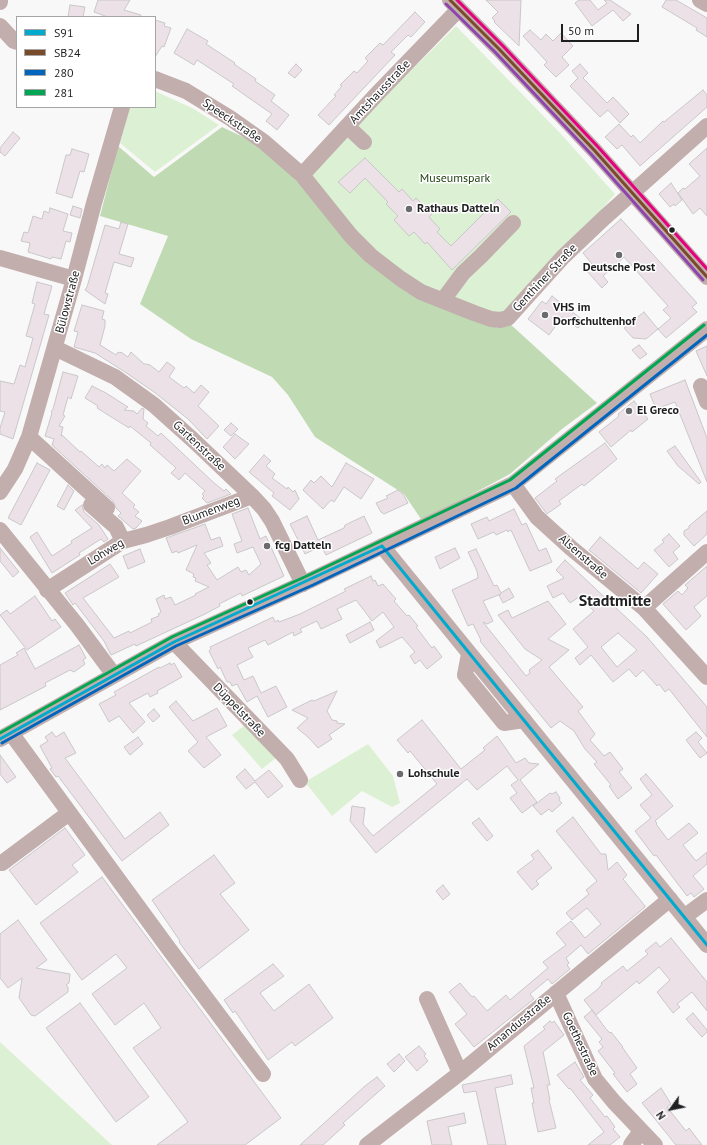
<!DOCTYPE html>
<meta charset="utf-8">
<style>
body{margin:0}
#map{position:relative;width:707px;height:1145px;overflow:hidden;background:#f9f8f9;font-family:"PT Sans",sans-serif}
canvas{display:block}
.legend{position:absolute;left:16px;top:16px;width:140px;height:92px;box-sizing:border-box;background:#fff;border:1px solid #a5a5a6;margin:0;padding:5px 7px;list-style:none;font-size:12px;color:#1f1e20}
.legend li{display:flex;align-items:center;gap:8px;height:20px}
.legend b{width:20px;border:1px solid #a5a5a6}
.north{position:absolute;left:651px;top:1089px;width:40px;height:40px;-webkit-text-stroke:3px #fff;paint-order:stroke;rotate:237deg;font-size:11px;font-weight:700;line-height:16px;text-align:center;color:#1f1e20}
.north::after{content:'';display:block;margin:auto;width:14px;height:18px;background:#1f1e20;clip-path:polygon(50% 0,100% 100%,50% 72%,0 100%)}
.scale{position:absolute;left:561px;top:24px;width:78px;height:18px;box-sizing:border-box;border:2px solid #1f1e20;border-top:0;padding-left:5px;font-size:12px;line-height:14px;white-space:nowrap;color:#1f1e20;-webkit-text-stroke:3px #fff;paint-order:stroke}
</style>
<div id="map">
<canvas width="707" height="1145"></canvas>
<ul class="legend">
<li><b style="height:5px;background:#00a9ce"></b>S91</li>
<li><b style="height:5px;background:#7a4b2a"></b>SB24</li>
<li><b style="height:5px;background:#0065bd"></b>280</li>
<li><b style="height:5px;background:#00a651"></b>281</li>
</ul>
<div class="north">N</div>
<div class="scale">50 m</div>
</div>
<script>
const c = document.querySelector('canvas').getContext('2d');
c.lineJoin = 'round';
function fill(path, color) {
  c.fillStyle = color;
  c.fill(path, 'evenodd');
}
function shape(rows) {
  const path = new Path2D();
  for (const r of rows) {
    path.moveTo(r[0], r[1]);
    for (let i = 2; i < r.length; i += 2) path.lineTo(r[i], r[i + 1]);
  }
  return path;
}
function stroke(path, color, width, dash) {
  c.strokeStyle = color;
  c.lineWidth = width;
  c.lineCap = dash ? 'butt' : 'round';
  c.setLineDash(dash || []);
  c.stroke(path);
}
function label(font, color, halo, rows, align = 'center') {
  c.font = font + ' "PT Sans",sans-serif';
  c.lineWidth = 3;
  c.setLineDash([]);
  c.textBaseline = 'middle';
  c.strokeStyle = halo;
  c.fillStyle = color;
  for (const [text, x, y, turn = 0] of rows) {
    c.save();
    c.translate(x, y);
    c.rotate((+turn || 0) * Math.PI / 180);
    c.textAlign = isNaN(turn) ? turn : align;
    if (halo) c.strokeText(text, 0, 0);
    c.fillText(text, 0, 0);
    c.restore();
  }
}
fill(shape([
 [456,26,560,133,615,194,518,307,500,316,414,282,374,253,306,175],
 [155,91,194,109,219,125,155,172,120,143,130,107,155,107],
 [245,725,277,757,262,769,232,735],
 [368,744,393,776,400,803,392,807,362,791,332,816,305,782],
 [0,1042,112,1145,0,1145]
]), '#dcf1d3');
fill(shape([
 [222,127,258,144,294,178,371,263,408,293,465,314,498,328,509,323,597,403,562,429,510,474,452,505,421,519,404,494,315,437,288,395,272,377,191,339,140,304,168,236,100,216,118,146,154,177]
]), '#c0dbb4');
const building = shape([
 [98,0,130,0,124,10,141,15,141,17,108,17,94,12,98,0],
 [486,0,521,0,519,46,494,22,495,21,492,18,498,12,486,0],
 [579,0,590,0,598,10,607,3,604,0,610,0,631,14,623,21,613,10,592,26,575,3,579,0],
 [666,0,676,0,707,18,707,37,696,30,697,28,662,7,666,0],
 [70,5,85,7,83,17,68,17,70,5],
 [415,12,425,22,411,37,408,35,391,52,395,55,329,125,318,115,336,96,334,95,342,86,340,85,354,71,357,73,368,61,365,58,380,43,383,45,415,12],
 [155,20,165,23,164,26,171,28,164,47,162,46,155,57,155,20],
 [187,29,208,41,206,44,235,63,234,64,256,79,255,81,275,95,271,101,289,115,277,130,266,121,272,114,232,86,234,84,197,60,194,65,174,53,187,29],
 [530,30,541,40,546,34,553,41,561,33,573,46,562,57,569,65,556,77,544,65,547,62,523,36,530,30],
 [296,64,302,70,295,78,288,73,296,64],
 [580,64,588,73,583,78,607,103,613,97,629,114,620,123,608,110,600,117,570,86,578,78,572,71,580,64],
 [703,90,707,95,707,107,640,166,622,145,617,149,605,137,619,124,631,137,633,135,640,143,663,121,664,122,703,90],
 [13,132,20,138,5,156,0,152,0,148,13,132],
 [707,148,707,216,700,208,693,214,678,193,683,188,685,189,700,176,689,164,707,148],
 [72,149,89,154,84,172,80,171,72,198,56,193,66,155,70,155,72,149],
 [365,158,399,192,402,189,413,201,416,198,432,214,429,217,440,229,437,232,451,246,498,199,511,212,452,270,427,242,425,244,414,232,409,236,394,220,398,216,386,204,388,202,365,178,350,193,338,182,365,158],
 [671,183,682,200,675,206,674,204,670,207,659,194,671,183],
 [73,206,82,209,80,218,70,215,73,206],
 [50,208,68,214,63,231,72,233,70,242,66,241,61,259,52,257,51,259,28,252,30,243,21,241,24,232,28,233,33,216,42,219,44,211,49,213,50,208],
 [621,219,697,303,692,307,697,312,666,338,658,329,671,318,663,310,668,306,624,257,603,276,608,282,602,288,586,270,592,264,583,253,621,219],
 [121,222,128,224,119,254,134,258,131,267,114,262,105,293,108,294,105,304,85,290,87,287,105,225,119,229,121,222],
 [37,282,52,286,44,314,49,315,13,439,0,434,0,428,5,412,0,411,0,381,14,384,20,365,25,367,33,338,26,336,35,304,32,303,37,282],
 [552,296,584,321,578,328,562,317,549,335,528,319,542,301,546,304,552,296],
 [82,305,104,311,102,319,105,320,105,326,100,345,116,355,118,352,120,353,121,352,128,357,131,352,144,364,146,364,150,365,159,372,167,362,175,368,169,377,184,388,186,386,194,393,201,385,209,392,198,406,219,426,207,439,188,419,154,392,125,372,95,353,74,347,78,332,74,331,82,305],
 [644,312,658,329,646,339,633,338,624,328,644,312],
 [639,345,647,354,640,359,632,350,639,345],
 [707,346,707,376,696,351,707,346],
 [63,372,78,376,71,399,68,397,63,415,65,416,59,426,63,427,61,436,62,435,80,452,81,451,99,467,102,464,105,468,107,465,114,471,127,459,141,471,122,493,135,505,133,507,139,512,135,516,142,521,136,528,133,529,118,516,121,513,116,508,113,501,52,445,54,439,45,436,52,413,51,412,53,409,63,372],
 [685,380,707,438,707,482,675,402,656,409,650,394,685,380],
 [92,386,106,393,128,407,124,410,134,411,137,414,142,408,144,409,143,419,148,423,146,426,158,436,161,433,213,482,224,491,226,489,231,494,207,503,202,498,204,496,202,494,205,491,185,473,179,480,171,473,176,468,150,445,151,443,130,426,129,428,97,408,98,406,85,398,92,386],
 [634,401,648,419,632,432,631,430,611,447,599,432,619,416,618,414,634,401],
 [231,423,238,429,231,436,224,430,231,423],
 [235,434,249,444,235,459,223,447,235,434],
 [605,443,617,459,584,486,582,484,559,501,561,504,547,514,535,498,557,481,555,479,605,443],
 [675,446,701,482,699,484,678,466,667,451,675,446],
 [264,455,271,461,266,466,275,474,272,478,287,489,288,487,293,492,295,490,299,499,290,510,272,496,274,493,249,472,264,455],
 [37,463,50,470,21,525,8,518,37,463],
 [346,463,374,479,361,499,344,487,334,502,331,500,323,509,303,490,311,480,314,483,321,476,332,487,346,463],
 [68,485,74,491,64,510,57,506,68,485],
 [398,490,403,494,408,503,384,514,381,512,376,503,388,498,386,496,398,490],
 [82,505,84,512,99,525,108,539,104,542,101,539,79,553,80,555,52,573,30,537,37,532,52,556,72,543,71,541,92,528,75,510,82,505],
 [248,508,260,539,266,536,284,576,242,596,241,593,219,604,220,606,205,614,136,646,135,644,111,655,104,641,75,603,73,605,65,593,110,564,119,577,83,598,114,638,129,631,130,633,152,622,151,619,159,616,158,614,161,612,156,599,164,595,165,599,171,597,175,605,196,595,195,594,209,587,195,581,196,578,193,577,194,574,186,570,197,545,178,553,177,551,172,553,166,538,205,524,211,540,220,537,223,546,204,553,211,563,207,565,217,580,238,567,241,572,246,570,249,575,261,564,253,547,237,553,234,544,242,541,232,514,248,508],
 [514,509,522,525,526,523,539,551,546,548,552,562,530,571,511,530,508,532,507,530,496,535,494,532,478,539,471,524,487,517,489,521,514,509],
 [707,511,707,534,694,546,684,535,684,531,689,528,689,526,707,511],
 [307,516,318,540,344,528,345,525,364,516,372,533,326,555,321,546,305,554,290,524,307,516],
 [669,534,680,546,673,552,678,559,669,567,654,550,664,542,662,540,669,534],
 [600,537,638,569,644,562,658,574,641,593,589,550,600,537],
 [0,548,19,572,13,577,0,561,0,548],
 [455,548,460,558,440,569,435,557,455,548],
 [140,549,145,562,128,569,123,556,140,549],
 [476,549,494,586,497,585,501,593,509,588,514,597,503,603,499,595,501,594,483,601,493,621,487,624,483,622,526,676,530,673,529,670,542,660,525,649,498,615,508,610,512,618,548,601,566,624,548,639,569,650,549,667,583,707,578,711,595,734,590,740,604,756,610,752,623,769,619,772,632,788,618,799,609,786,611,785,594,764,597,762,585,749,574,731,560,721,551,728,480,641,481,640,473,624,468,626,452,590,478,578,477,571,468,552,476,549],
 [565,560,647,637,707,707,707,737,669,689,665,692,659,684,657,686,643,670,636,677,629,669,613,682,591,655,580,665,575,658,588,647,573,629,594,611,579,597,570,603,563,593,553,598,547,586,564,578,556,570,565,560],
 [618,633,637,650,617,667,601,647,618,633],
 [707,566,707,596,694,607,701,616,686,630,663,604,678,591,682,595,688,588,685,585,707,566],
 [371,576,373,581,375,580,378,586,383,584,396,599,394,601,407,616,409,615,418,626,416,627,432,648,434,646,442,657,427,669,420,660,415,664,410,656,415,652,402,637,380,648,376,641,394,627,383,612,372,621,356,600,337,609,342,619,321,629,317,621,300,629,302,632,294,636,293,632,268,645,265,640,248,648,253,657,237,665,244,680,253,676,261,693,276,686,287,707,268,717,257,696,247,702,237,684,232,686,230,682,227,682,220,667,218,669,209,651,211,649,210,647,273,617,275,622,278,620,279,622,300,614,346,591,344,589,371,576],
 [35,596,52,621,55,619,61,627,27,650,0,615,7,610,10,614,35,596],
 [370,622,374,630,350,643,346,635,370,622],
 [79,645,86,658,83,660,85,664,74,672,70,670,45,683,46,686,0,710,0,665,18,655,16,653,24,648,35,669,79,645],
 [170,663,171,665,174,663,182,677,157,691,158,693,150,697,148,693,129,703,145,722,133,733,119,716,109,722,99,704,116,695,114,692,159,667,160,668,170,663],
 [337,691,327,711,332,720,337,721,337,723,345,724,329,735,332,739,318,748,309,738,297,728,308,718,292,710,312,700,314,701,337,691],
 [176,701,193,721,217,708,227,726,206,737,221,755,204,768,188,751,198,742,169,707,176,701],
 [154,709,160,716,153,722,147,715,154,709],
 [422,720,461,769,485,750,483,748,497,736,516,763,525,758,529,763,539,764,520,780,537,802,522,813,510,798,517,793,511,785,518,780,507,766,477,790,467,779,376,853,350,821,352,806,365,808,363,824,373,836,437,784,410,751,408,753,397,740,422,720],
 [52,732,56,737,64,732,76,753,65,758,125,839,160,812,169,825,122,861,58,776,56,777,50,769,52,768,40,746,48,741,45,737,52,732],
 [696,732,702,738,698,742,707,753,700,758,686,740,696,732],
 [138,737,143,744,130,755,124,747,138,737],
 [0,755,16,777,7,783,0,774,0,755],
 [245,769,255,781,269,770,283,786,268,798,255,782,246,789,236,777,245,769],
 [646,774,673,806,655,821,657,823,656,824,668,840,689,823,698,833,683,845,696,861,707,852,707,864,693,876,704,889,694,897,691,893,687,896,656,855,654,856,635,831,651,818,640,805,652,795,640,779,646,774],
 [556,792,560,798,559,800,562,803,552,812,549,809,541,815,533,806,550,793,552,794,556,792],
 [573,817,601,854,606,854,608,870,617,862,627,875,623,879,645,906,645,907,588,954,581,945,566,958,569,963,567,965,570,969,552,984,548,979,530,994,534,999,474,1047,455,1024,467,1014,449,992,460,983,472,997,474,996,487,1011,506,995,510,1000,548,968,543,962,566,945,556,933,571,921,585,938,601,924,587,908,572,920,566,913,589,894,586,890,597,881,556,831,573,817],
 [479,818,493,836,487,841,472,823,479,818],
 [65,828,85,855,72,865,78,872,36,905,9,870,65,828],
 [538,850,552,868,536,881,539,884,532,890,517,872,534,859,531,855,538,850],
 [214,855,235,883,220,894,249,930,199,969,179,942,180,941,152,900,214,855],
 [102,877,281,1118,245,1145,157,1145,188,1122,133,1048,161,1028,144,1003,115,1025,92,994,127,968,116,954,82,980,40,923,102,877],
 [443,885,450,894,443,900,436,891,443,885],
 [18,920,47,960,36,968,70,974,69,983,66,985,68,987,68,992,35,1016,31,1015,19,998,22,978,8,988,0,978,0,934,18,920],
 [671,938,707,982,707,1011,692,992,677,1004,680,1007,673,1013,657,992,670,980,659,967,639,984,637,981,596,1015,584,1000,598,989,602,984,601,983,623,966,627,971,648,954,645,951,656,942,660,947,671,938],
 [273,964,284,976,260,993,274,1011,309,984,333,1018,295,1046,292,1042,268,1060,235,1011,233,1013,224,1000,273,964],
 [80,1003,149,1097,116,1122,46,1028,80,1003],
 [592,1010,606,1029,610,1033,611,1032,623,1047,622,1047,637,1068,630,1074,637,1084,627,1092,613,1074,615,1073,598,1051,603,1047,599,1042,602,1039,584,1017,592,1010],
 [693,1013,707,1030,707,1032,702,1037,686,1019,693,1013],
 [550,1021,552,1023,554,1021,564,1035,543,1052,550,1085,547,1085,550,1100,549,1100,556,1128,538,1132,532,1103,534,1103,531,1088,534,1088,524,1046,545,1029,543,1027,550,1021],
 [419,1046,426,1054,424,1056,428,1061,417,1071,405,1057,419,1046],
 [399,1054,405,1061,394,1072,387,1064,399,1054],
 [575,1062,584,1077,580,1080,593,1095,590,1098,605,1117,607,1116,615,1127,613,1129,620,1137,610,1145,588,1145,604,1132,570,1088,569,1089,557,1075,575,1062],
 [511,1075,513,1084,495,1088,506,1145,488,1145,476,1091,464,1093,462,1085,511,1075],
 [377,1077,385,1086,343,1123,345,1125,323,1145,300,1145,365,1086,377,1077],
 [661,1088,671,1104,667,1107,686,1131,689,1128,702,1145,676,1145,642,1103,661,1088],
 [464,1113,466,1123,448,1127,452,1145,432,1145,427,1121,464,1113]
]);
fill(building, '#ebe1e7');
stroke(building, '#c9c7c8', 1);
stroke(shape([
 [450,0,499,49,595,151,707,277],
 [700,0,707,4],
 [0,2,0,0],
 [0,26,14,41,17,42],
 [155,79,186,91,230,118,264,142,302,175,351,236,371,256,401,279,421,292,474,313,491,319,500,320,508,318,563,257,604,218,707,126],
 [347,126,364,142],
 [302,175,376,95,459,9],
 [0,258,74,279],
 [443,300,463,273,481,256,513,223],
 [55,348,115,377,154,405,192,439,252,496,264,509,272,521,303,584],
 [701,386,707,402],
 [29,437,107,508],
 [513,484,537,517,571,548,644,608,707,677],
 [0,492,15,469,29,437,74,279,94,203,122,107],
 [91,505,116,527,123,541],
 [0,530,77,625,114,675],
 [382,546,707,945],
 [47,590,123,541,146,535,170,527,252,496],
 [644,608,707,552],
 [174,642,287,759,300,780],
 [469,654,465,675,504,723,524,720],
 [11,733,169,949,263,1074],
 [0,739,174,642,311,580,513,484,707,329],
 [2,863,69,813],
 [684,917,707,900],
 [556,993,595,1079,614,1102,655,1145],
 [427,999,460,1073],
 [367,1145,460,1073,670,899],
 [631,1145,641,1131]
]), '#c1aead', 16);
stroke(shape([
 [382,546,707,945],
 [0,739,174,642,382,546]
]), '#00a9ce', 3);
stroke(shape([
 [450,0,499,49,595,151,707,277]
]), '#7a4b2a', 3);
stroke(shape([
 [2,743,176,646,313,585,516,488,707,335]
]), '#0065bd', 3);
stroke(shape([
 [0,733,172,637,309,575,510,480,704,325]
]), '#00a651', 3);
stroke(shape([
 [446,4,495,52,591,154,703,280]
]), '#8e44ad', 3);
stroke(shape([
 [457,0,503,46,599,148,707,269]
]), '#e5007d', 3);
for (const [x, y, r, color] of [
 [409,209,4,"#6b6a6c"],
 [672,230,3.5,"#1f1e20"],
 [619,255,4,"#6b6a6c"],
 [545,315,4,"#6b6a6c"],
 [629,411,4,"#6b6a6c"],
 [267,546,4,"#6b6a6c"],
 [250,602,3.5,"#1f1e20"],
 [400,774,4,"#6b6a6c"]
]) {
  const dot = new Path2D();
  dot.arc(x, y, r, 0, 2 * Math.PI);
  c.fillStyle = color;
  c.fill(dot);
  stroke(dot, '#fff', 1.5);
}
label('12px', '#1f1e20', '#fff', [
 ["Amtshausstraße",380,92,-47],
 ["Speeckstraße",232,121,34],
 ["Genthiner Straße",545,278,-47],
 ["Bülowstraße",68,302,-75],
 ["Gartenstraße",199,446,43],
 ["Blumenweg",211,511,-21],
 ["Lohweg",106,552,-31],
 ["Alsenstraße",583,557,41],
 ["Düppelstraße",239,710,46],
 ["Amandusstraße",519,1023,-40],
 ["Goethestraße",580,1044,65]
]);
label('12px', '#214110', '#fff', [
 ["Museumspark",455,179]
]);
label('bold 12px', '#1f1e20', '#fff', [
 ["Rathaus Datteln",417,209],
 ["Deutsche Post",619,268,"center"],
 ["VHS im",553,308],
 ["Dorfschultenhof",553,322],
 ["El Greco",637,411],
 ["fcg Datteln",275,546],
 ["Lohschule",408,774]
], 'left');
label('bold 16px', '#1f1e20', '#fff', [
 ["Stadtmitte",615,601]
]);
</script>
